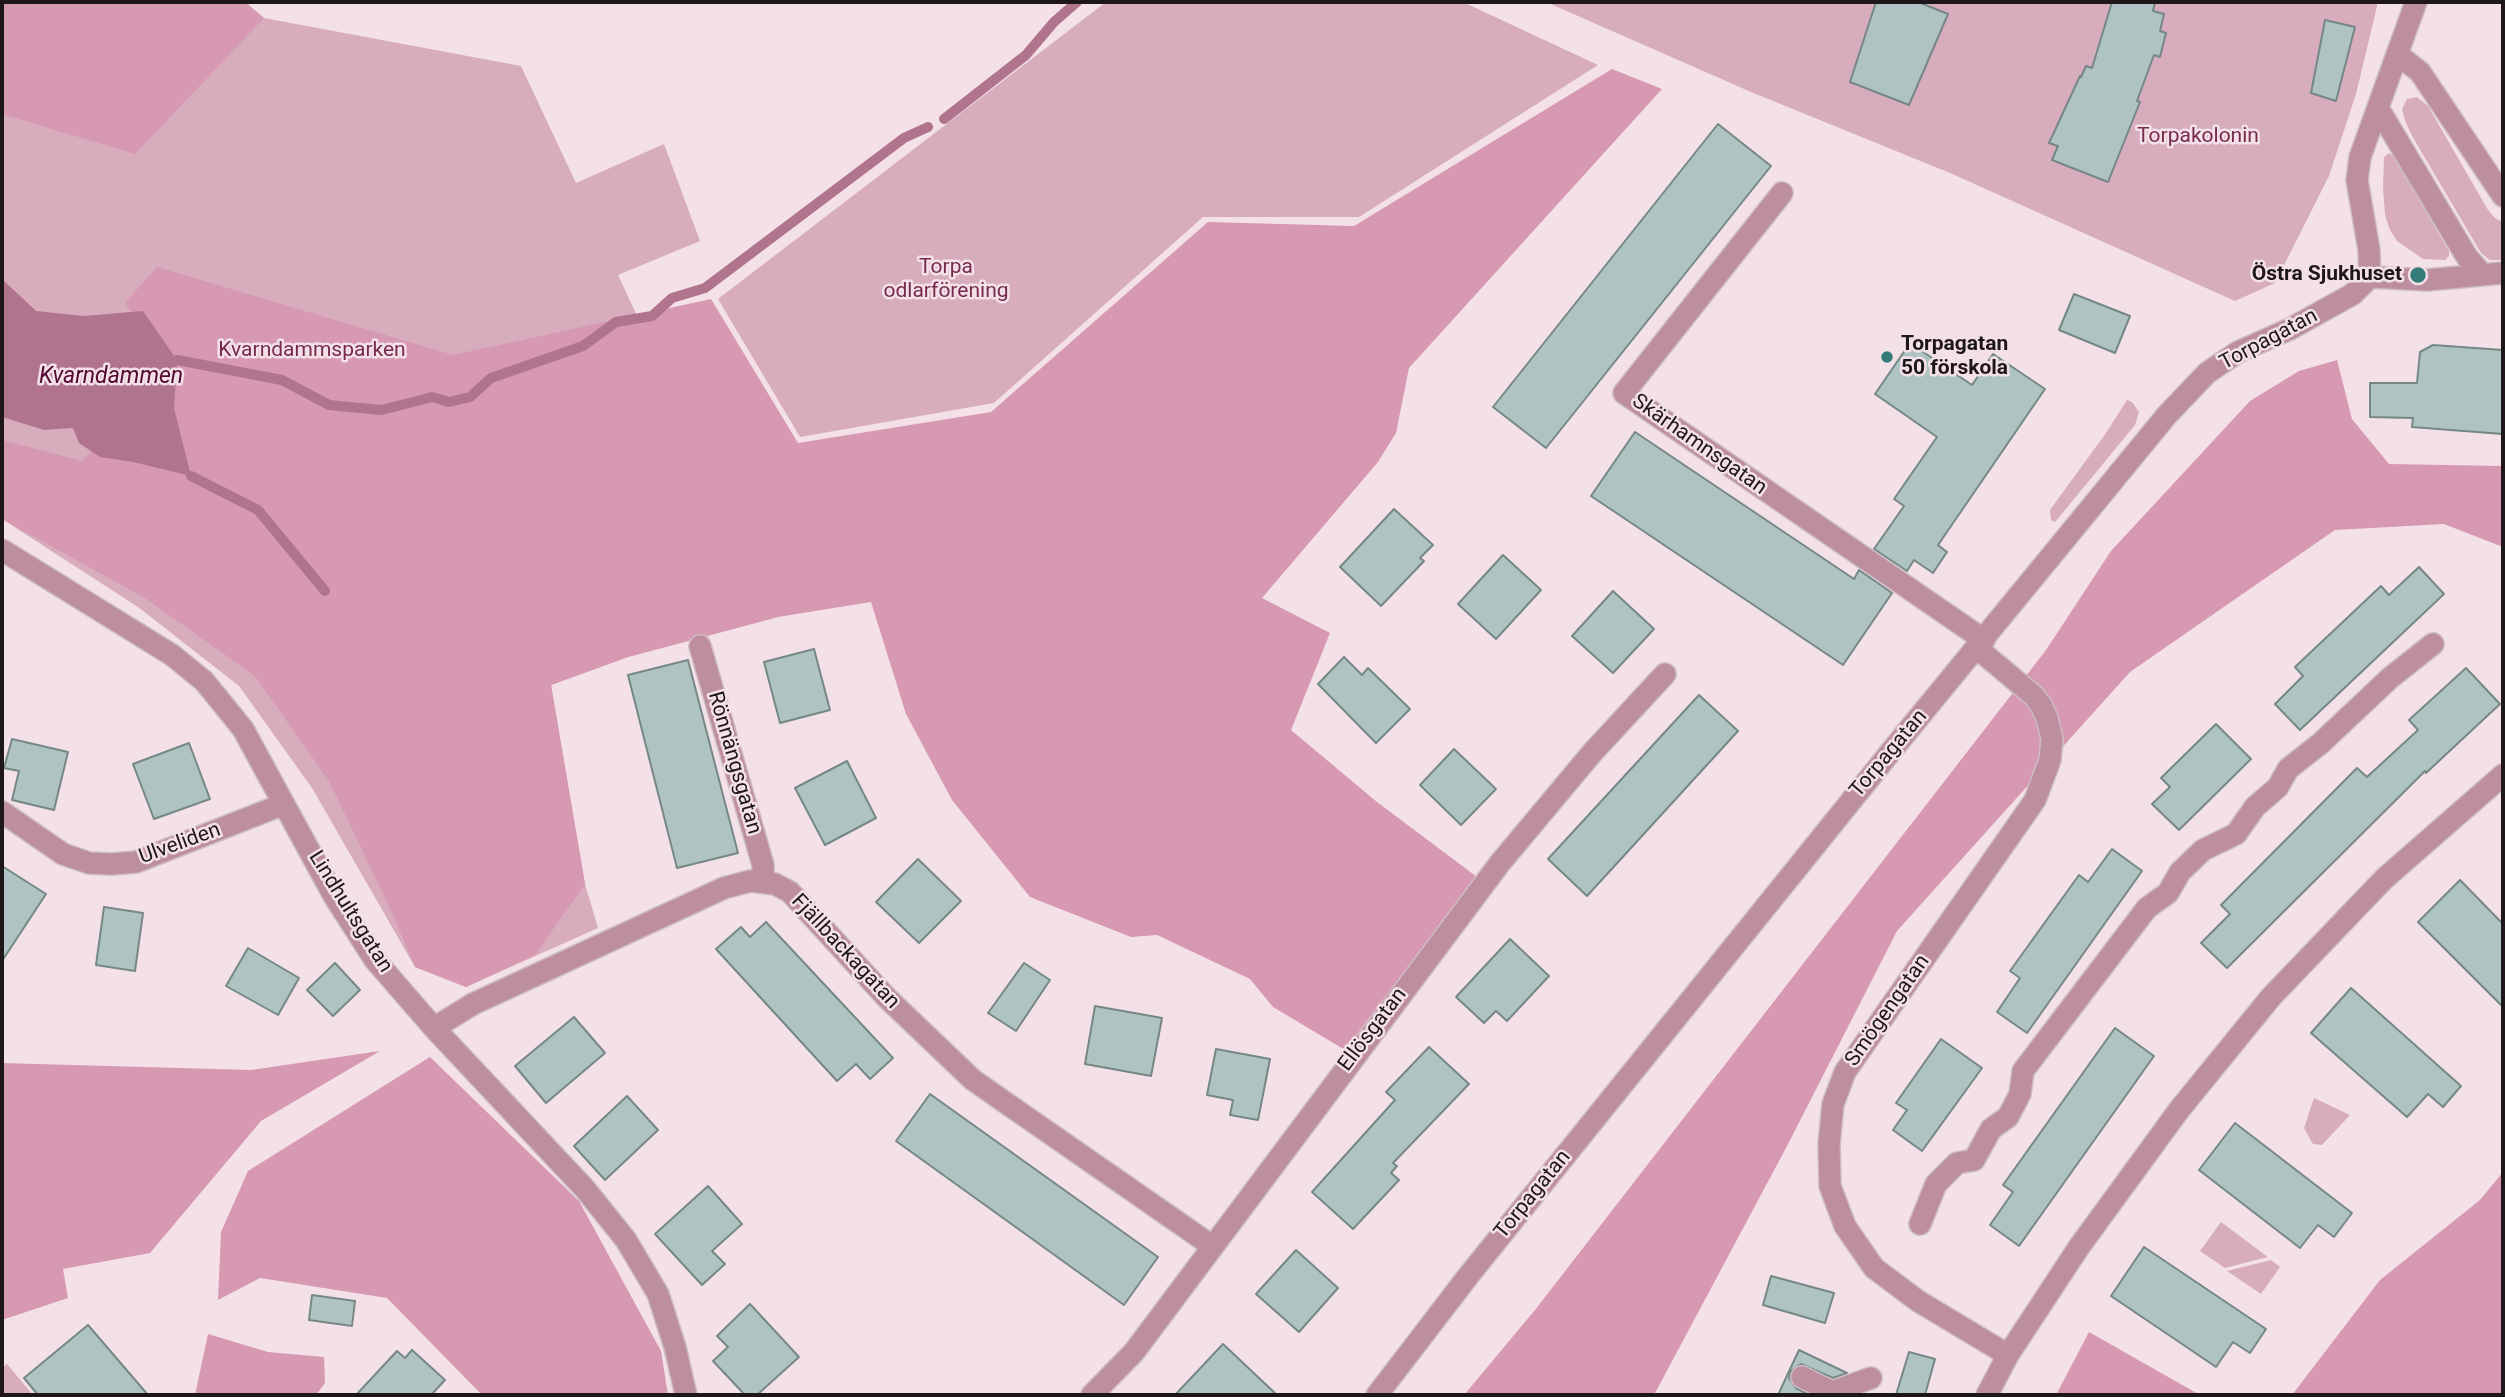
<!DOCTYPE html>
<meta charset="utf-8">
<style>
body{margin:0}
#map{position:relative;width:2505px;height:1397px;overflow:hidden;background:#f4e1e8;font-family:Roboto,sans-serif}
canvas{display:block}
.frame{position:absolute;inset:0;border:4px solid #1e171a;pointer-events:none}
</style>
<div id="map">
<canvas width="2505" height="1397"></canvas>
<div class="frame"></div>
</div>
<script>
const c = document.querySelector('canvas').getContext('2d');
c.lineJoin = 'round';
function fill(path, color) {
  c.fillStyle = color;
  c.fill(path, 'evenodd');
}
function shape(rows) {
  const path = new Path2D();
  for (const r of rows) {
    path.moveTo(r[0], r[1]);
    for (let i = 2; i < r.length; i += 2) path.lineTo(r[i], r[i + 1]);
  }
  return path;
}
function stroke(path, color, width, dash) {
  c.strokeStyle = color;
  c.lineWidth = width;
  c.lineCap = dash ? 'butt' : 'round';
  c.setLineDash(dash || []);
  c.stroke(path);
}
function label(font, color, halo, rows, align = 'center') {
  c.font = font + ' Roboto,sans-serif';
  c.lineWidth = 5;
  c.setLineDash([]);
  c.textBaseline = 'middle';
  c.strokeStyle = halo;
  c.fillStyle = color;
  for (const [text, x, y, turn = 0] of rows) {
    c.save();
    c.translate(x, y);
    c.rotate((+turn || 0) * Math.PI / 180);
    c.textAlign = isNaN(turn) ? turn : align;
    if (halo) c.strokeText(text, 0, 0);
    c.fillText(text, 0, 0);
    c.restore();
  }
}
fill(shape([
 [2,2,245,2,264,18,521,66,576,183,664,144,700,241,618,275,778,617,628,657,551,685,585,884,598,928,466,987,415,967,312,788,239,686,138,607,2,519],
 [1106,2,1463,2,1598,65,1359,217,1203,217,994,403,800,437,718,299],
 [1546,2,2378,2,2356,94,2329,176,2275,283,2235,301,1950,173,1751,92],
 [2417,97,2428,106,2488,210,2495,218,2503,222,2503,260,2490,260,2481,253,2412,136,2405,121,2402,109,2407,99],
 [2389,153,2395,158,2449,251,2449,256,2445,260,2423,259,2397,241,2390,230,2385,215,2383,188,2384,157],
 [2127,400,2132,402,2139,412,2135,425,2055,522,2051,520,2050,510,2106,433],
 [2314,1098,2350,1115,2322,1145,2313,1144,2304,1128],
 [2221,1222,2268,1257,2225,1268,2200,1251],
 [2271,1260,2280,1267,2261,1294,2227,1271],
 [7,1364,33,1395,2,1395,2,1368]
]), '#d7acbc');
fill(shape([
 [2,2,245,2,264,18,135,154,2,114],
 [1612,69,1662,89,1409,368,1396,433,1378,462,1262,598,1330,633,1291,730,1377,802,1477,877,1345,1050,1273,1007,1250,979,1157,935,1131,937,1030,897,952,800,906,714,871,602,778,617,628,657,551,685,585,884,535,955,466,987,415,967,389,906,329,781,255,676,145,598,2,519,2,440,82,461,129,419,174,373,125,303,157,267,453,355,711,299,798,443,991,412,1208,222,1354,226],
 [2337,360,2352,419,2389,464,2503,466,2503,547,2444,524,2335,530,2130,672,1897,931,1787,1146,1654,1395,1464,1395,1535,1310,2046,650,2111,551,2250,401,2299,371],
 [380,1051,261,1121,150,1253,63,1269,68,1298,2,1320,2,1063,251,1070],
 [430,1057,579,1201,661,1351,668,1395,482,1395,387,1298,260,1278,218,1300,221,1232,248,1171],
 [2503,1172,2503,1395,2292,1395,2380,1280,2480,1200],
 [2089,1332,2200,1395,2056,1395],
 [208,1334,268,1352,324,1357,325,1383,316,1395,195,1395]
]), '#d798b1');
fill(shape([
 [2,279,36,311,84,316,143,311,177,360,174,408,191,476,133,462,100,457,79,443,73,428,44,430,2,417]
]), '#b1748d');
stroke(shape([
 [944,119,1026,55,1054,22,1077,2],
 [177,360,282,380,329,405,382,410,432,397,449,402,470,397,491,378,583,346,616,322,652,316,672,298,705,288,904,138,928,127],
 [191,476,258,510,325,591]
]), '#b1748d', 10);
const building = shape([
 [1876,2,1918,2,1948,14,1909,105,1850,82,1876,2],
 [2112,2,2155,2,2153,11,2164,14,2160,31,2166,33,2160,57,2154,55,2137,101,2140,102,2108,182,2052,160,2058,146,2049,143,2080,76,2081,77,2086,66,2092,68,2112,2],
 [2325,20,2355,27,2336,101,2311,93,2325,20],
 [1718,124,1771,166,1546,448,1493,407,1718,124],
 [2074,294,2130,316,2115,353,2059,330,2074,294],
 [1910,343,1972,385,1993,354,2045,389,1938,545,1947,552,1933,573,1914,560,1907,571,1874,549,1904,506,1894,499,1937,437,1875,394,1910,343],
 [2433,345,2503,350,2503,434,2412,427,2413,418,2370,417,2370,383,2417,383,2420,352,2433,345],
 [1635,432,1854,579,1859,570,1892,593,1843,665,1591,496,1635,432],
 [1394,509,1433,545,1420,558,1424,561,1381,606,1340,567,1394,509],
 [1503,555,1541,590,1496,639,1458,604,1503,555],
 [2419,567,2444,594,2300,730,2275,704,2303,676,2295,667,2381,586,2389,595,2419,567],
 [1613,591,1654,629,1613,673,1572,636,1613,591],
 [814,649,830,710,780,723,764,662,814,649],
 [1344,657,1362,675,1368,668,1410,709,1376,743,1318,684,1344,657],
 [688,660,738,853,677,868,628,675,688,660],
 [2466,668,2500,704,2426,773,2425,771,2227,968,2201,943,2230,914,2221,905,2357,768,2367,777,2418,730,2409,720,2466,668],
 [1699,695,1738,731,1587,896,1548,859,1699,695],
 [2216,724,2251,759,2179,830,2152,804,2170,787,2161,778,2216,724],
 [12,739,68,752,54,810,12,800,19,771,4,768,12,739],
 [189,743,210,799,154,819,133,764,189,743],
 [1454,749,1496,789,1461,825,1420,785,1454,749],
 [847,761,876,818,825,845,795,788,847,761],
 [2112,849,2142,871,2027,1033,1997,1012,2020,978,2010,971,2079,875,2088,882,2112,849],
 [918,859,961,901,919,943,876,902,918,859],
 [2,866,46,894,2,961,2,866],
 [2460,880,2503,924,2503,1007,2418,922,2460,880],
 [104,907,143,913,135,971,96,965,104,907],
 [766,922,893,1058,870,1079,856,1064,837,1081,716,949,741,927,750,937,766,922],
 [1510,939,1549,976,1507,1021,1496,1011,1484,1023,1456,997,1510,939],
 [248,948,299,978,278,1015,226,986,248,948],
 [335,963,360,990,333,1016,307,990,335,963],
 [1024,963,1050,980,1016,1031,988,1013,1024,963],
 [2351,988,2461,1086,2443,1107,2428,1094,2407,1117,2311,1033,2351,988],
 [1095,1006,1162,1018,1151,1076,1085,1064,1095,1006],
 [574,1017,605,1053,546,1103,515,1066,574,1017],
 [2115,1028,2154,1056,2019,1246,1990,1225,2013,1192,2003,1185,2115,1028],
 [1941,1039,1982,1068,1922,1151,1893,1130,1907,1110,1896,1103,1941,1039],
 [1429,1047,1469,1084,1393,1163,1397,1166,1391,1173,1399,1180,1353,1229,1312,1192,1395,1100,1386,1092,1429,1047],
 [1216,1049,1270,1059,1258,1120,1230,1115,1233,1100,1207,1095,1216,1049],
 [930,1094,1158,1257,1124,1305,896,1141,930,1094],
 [627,1096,658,1130,605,1180,574,1146,627,1096],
 [2235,1123,2352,1213,2334,1237,2318,1225,2300,1248,2199,1170,2235,1123],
 [708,1186,742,1224,712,1251,725,1264,702,1285,655,1234,708,1186],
 [2144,1247,2266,1329,2250,1353,2233,1342,2216,1367,2111,1296,2144,1247],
 [1296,1250,1338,1288,1299,1332,1256,1294,1296,1250],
 [1771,1276,1834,1293,1825,1323,1763,1305,1771,1276],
 [312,1295,355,1301,352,1326,309,1320,312,1295],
 [750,1304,799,1357,757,1395,745,1395,713,1361,728,1347,717,1336,750,1304],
 [88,1325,148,1395,38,1395,24,1378,88,1325],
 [1223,1344,1277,1395,1175,1395,1223,1344],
 [412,1350,445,1380,431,1395,356,1395,397,1351,405,1358,412,1350],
 [1799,1350,1847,1373,1833,1378,1801,1364,1791,1371,1789,1378,1796,1388,1809,1395,1778,1395,1799,1350],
 [1909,1352,1935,1359,1925,1395,1896,1395,1909,1352]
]);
fill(building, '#afc3c2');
stroke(building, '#758886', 2);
const minor = shape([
 [2397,54,2420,72,2503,196],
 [2378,108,2467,257,2482,274],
 [1782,193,1624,393,1984,640],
 [2370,277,2369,250,2357,180,2360,157,2416,2],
 [2,550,172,655,204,681,243,729,334,896,375,960,434,1028,585,1189,626,1240,658,1294,675,1347,686,1395],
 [700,646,763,865,763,881],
 [1977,648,2034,696,2041,705,2047,718,2052,739,2050,760,2035,800,1845,1072,1833,1104,1829,1144,1830,1186,1845,1226,1874,1268,1918,1301,2008,1355],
 [2,812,63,854,89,863,112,864,136,862,284,804],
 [434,1028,473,1004,724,888,750,881,775,884,790,892,886,997,973,1080,1212,1246],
 [1920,1224,1936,1184,1957,1163,1974,1160,1991,1129,2008,1117,2020,1094,2023,1071,2147,908,2168,893,2180,872,2203,850,2236,834,2255,807,2278,787,2288,769,2321,743,2390,678,2433,644],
 [1802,1377,1832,1392,1871,1378],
 [1092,1395,1134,1352,1500,863,1592,753,1665,674],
 [1377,1395,1469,1275,1901,739,2167,415,2207,373,2238,352,2290,329,2353,294,2370,277,2427,280,2503,273],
 [1987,1395,2008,1355,2079,1247,2179,1110,2271,997,2384,879,2503,775]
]);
stroke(minor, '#cdbdc3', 24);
stroke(minor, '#bd8da0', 21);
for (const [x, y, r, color] of [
 [2418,275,9,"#347c79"],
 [1887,357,7,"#347c79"]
]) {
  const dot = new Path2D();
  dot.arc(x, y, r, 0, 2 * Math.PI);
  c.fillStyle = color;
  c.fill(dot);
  stroke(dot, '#f4e1e8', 2.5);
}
label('21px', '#762b4e', '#f4e1e8', [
 ["Torpakolonin",2198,137],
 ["Torpa",946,268],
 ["odlarförening",946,292],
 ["Kvarndammsparken",312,351]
]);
label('bold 21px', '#1e171a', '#f4e1e8', [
 ["Östra Sjukhuset",2402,275],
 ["Torpagatan",1901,345,"left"],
 ["50 förskola",1901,369,"left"]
], 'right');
label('21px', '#1e171a', '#f4e1e8', [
 ["Torpagatan",2269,340,-28],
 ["Skärhamnsgatan",1699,445,35],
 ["Torpagatan",1889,754,-50],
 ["Rönnängsgatan",734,763,74],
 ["Ulveliden",180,844,-20],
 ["Lindhultsgatan",350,912,58],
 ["Fjällbackagatan",845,952,47],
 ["Smögengatan",1888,1011,-55],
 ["Ellösgatan",1373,1030,-53],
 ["Torpagatan",1533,1195,-51]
]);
label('italic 23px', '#530831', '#f4e1e8', [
 ["Kvarndammen",111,377]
]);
</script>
